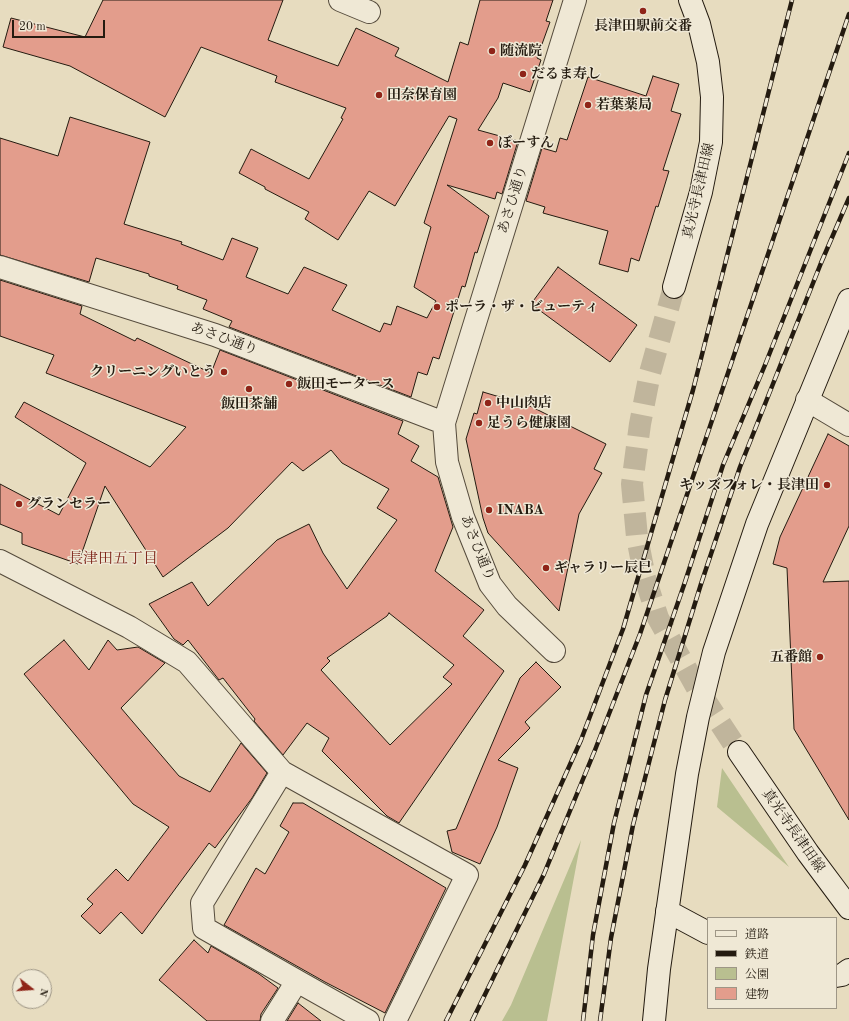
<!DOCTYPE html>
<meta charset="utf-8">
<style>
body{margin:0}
#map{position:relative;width:849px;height:1021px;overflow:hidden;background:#e7dcbf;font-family:"Old Standard TT","Noto Serif JP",serif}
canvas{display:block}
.legend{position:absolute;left:707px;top:917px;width:130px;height:92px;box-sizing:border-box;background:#efe8d5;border:1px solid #9e9686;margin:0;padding:5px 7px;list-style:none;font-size:12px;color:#241b10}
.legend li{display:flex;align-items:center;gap:8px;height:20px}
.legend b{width:20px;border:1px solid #9e9686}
.north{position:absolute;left:12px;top:969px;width:40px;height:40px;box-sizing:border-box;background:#efe8d5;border:1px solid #9e9686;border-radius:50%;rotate:107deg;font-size:11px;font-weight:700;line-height:16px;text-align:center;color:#241b10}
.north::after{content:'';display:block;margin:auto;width:14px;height:18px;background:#8f2418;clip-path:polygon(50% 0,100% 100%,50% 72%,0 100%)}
.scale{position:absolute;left:12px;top:20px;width:93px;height:18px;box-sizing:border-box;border:2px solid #241b10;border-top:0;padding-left:5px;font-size:12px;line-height:14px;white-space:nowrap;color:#241b10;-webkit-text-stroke:3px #efe8d5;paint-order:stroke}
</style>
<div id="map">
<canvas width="849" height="1021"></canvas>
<ul class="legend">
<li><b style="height:5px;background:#efe8d5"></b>道路</li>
<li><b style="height:5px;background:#241b10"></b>鉄道</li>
<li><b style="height:11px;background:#b9bf90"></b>公園</li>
<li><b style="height:11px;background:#e39d8c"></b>建物</li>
</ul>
<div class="north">N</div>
<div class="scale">20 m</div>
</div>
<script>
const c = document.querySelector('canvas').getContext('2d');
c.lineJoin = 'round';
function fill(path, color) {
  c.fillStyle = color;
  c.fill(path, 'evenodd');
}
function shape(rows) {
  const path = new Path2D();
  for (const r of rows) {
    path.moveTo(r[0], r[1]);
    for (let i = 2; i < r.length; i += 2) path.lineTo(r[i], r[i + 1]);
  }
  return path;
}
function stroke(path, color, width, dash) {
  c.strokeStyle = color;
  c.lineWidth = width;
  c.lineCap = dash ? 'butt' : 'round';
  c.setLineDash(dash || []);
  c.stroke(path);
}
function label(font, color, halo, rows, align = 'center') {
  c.font = font + ' "Old Standard TT","Noto Serif JP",serif';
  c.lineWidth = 3;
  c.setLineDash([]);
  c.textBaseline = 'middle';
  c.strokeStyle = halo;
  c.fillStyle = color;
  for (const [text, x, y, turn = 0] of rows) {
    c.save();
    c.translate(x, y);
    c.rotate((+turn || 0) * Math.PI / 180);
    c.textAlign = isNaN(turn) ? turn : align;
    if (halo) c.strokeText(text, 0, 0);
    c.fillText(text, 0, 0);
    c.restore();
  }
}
fill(shape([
 [722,768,789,867,717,807],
 [581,840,547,1021,502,1021,511,1005]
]), '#b9bf90');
const building = shape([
 [103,0,283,0,268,40,338,66,356,28,399,48,395,56,448,82,460,42,468,45,480,0,553,0,546,21,550,22,537,58,541,60,530,92,503,83,498,98,478,130,518,141,502,194,497,192,495,199,447,185,489,216,477,253,475,252,465,287,462,286,439,359,433,357,427,375,418,372,411,397,229,327,232,321,203,309,207,300,177,289,178,286,149,276,149,274,96,258,89,282,0,255,0,138,58,156,70,117,150,142,124,224,182,242,181,244,223,260,232,238,258,248,246,277,288,294,304,267,347,285,332,310,380,332,384,323,391,325,397,306,427,318,436,301,414,287,431,227,424,223,457,119,449,116,395,206,369,191,338,240,305,219,309,212,265,189,265,187,239,173,251,149,309,179,343,119,341,118,346,108,275,82,277,76,201,47,165,117,70,66,3,47,11,18,85,37,103,0],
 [653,76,679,84,671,111,681,114,663,170,669,171,658,207,656,206,639,261,631,258,628,272,599,264,608,231,543,213,545,207,526,201,542,148,556,152,560,138,567,140,588,77,646,96,653,76],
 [558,267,637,325,610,362,531,304,558,267],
 [0,280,82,306,80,314,135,341,137,338,211,373,220,350,403,421,398,434,419,446,411,461,438,477,453,527,435,571,484,610,463,636,504,671,399,823,387,816,322,751,329,738,307,723,283,755,254,721,255,719,223,678,219,680,188,640,183,645,174,639,149,604,192,582,208,606,277,540,309,524,323,553,347,589,397,520,377,508,389,489,342,463,331,450,303,471,292,462,228,528,163,577,105,486,78,564,22,544,22,533,0,524,0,484,59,515,86,463,15,417,24,402,150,467,186,427,46,373,54,355,0,336,0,280],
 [389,613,454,665,443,677,452,684,390,745,321,670,330,661,327,658,387,616,389,613],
 [483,392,530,406,606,444,594,469,602,473,579,514,559,611,488,533,483,518,466,439,474,413,477,414,483,392],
 [828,434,849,446,849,526,823,582,849,581,849,820,794,729,787,568,773,564,780,537,828,434],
 [64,640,89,670,108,640,117,650,138,647,165,663,121,708,179,776,210,792,241,743,267,773,252,798,215,848,209,843,142,934,121,912,100,934,81,916,93,904,87,899,116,869,128,881,169,827,133,804,24,674,64,640],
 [536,662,561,687,525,722,530,728,498,760,518,768,497,827,480,864,452,852,447,831,456,829,520,678,536,662],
 [293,803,303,803,446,888,385,1013,325,982,224,925,256,868,265,874,289,832,280,826,293,803],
 [194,940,208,953,211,946,259,974,278,988,261,1014,260,1021,207,1021,159,980,194,940],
 [298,1003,321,1021,287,1021,298,1003]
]);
fill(building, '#e39d8c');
stroke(building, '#241b10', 1);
stroke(shape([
 [674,287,650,373,640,424,632,484,637,537,645,578,658,618,697,688,739,752]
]), '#c0b59c', 22, [22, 11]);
const street = shape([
 [340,0,369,12],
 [0,267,215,335,444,423],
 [807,400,849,425],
 [0,561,129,627,187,662,282,772,467,875,395,1021],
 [554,651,507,606,490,584,463,517,447,462,444,423,575,0],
 [297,981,368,1021],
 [272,1021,297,981,204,928,202,903,282,772]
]);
const secondary = shape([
 [674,287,701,192,711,142,712,97,708,62,699,24,690,0],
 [739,752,808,853,849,908],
 [667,911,708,933],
 [836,976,842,975,849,970],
 [654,1021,659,969,687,774,698,717,714,652,757,524,849,300]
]);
stroke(street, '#554b3c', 24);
stroke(secondary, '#241b10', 24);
stroke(street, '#efe8d5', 22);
stroke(secondary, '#efe8d5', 22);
const rail = shape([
 [446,1021,525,865,581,740,623,629,693,390,792,0],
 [472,1021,544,874,595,750,640,634,849,14],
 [583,1021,593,935,614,823,646,695,685,582,723,465,765,365,849,153],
 [600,1021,611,938,633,825,665,700,701,584,740,467,821,263,849,198]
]);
stroke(rail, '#241b10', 4.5);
stroke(rail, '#efe8d5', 3, [9]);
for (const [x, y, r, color] of [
 [643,11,4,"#8f2418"],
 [492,51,4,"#8f2418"],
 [523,74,4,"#8f2418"],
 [379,95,4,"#8f2418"],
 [588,105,4,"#8f2418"],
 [490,143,4,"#8f2418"],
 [437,307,4,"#8f2418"],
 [224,372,4,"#8f2418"],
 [289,384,4,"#8f2418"],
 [249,389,4,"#8f2418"],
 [488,403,4,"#8f2418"],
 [479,423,4,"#8f2418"],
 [827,485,4,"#8f2418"],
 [19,504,4,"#8f2418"],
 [489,510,4,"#8f2418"],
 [546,568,4,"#8f2418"],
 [820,657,4,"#8f2418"]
]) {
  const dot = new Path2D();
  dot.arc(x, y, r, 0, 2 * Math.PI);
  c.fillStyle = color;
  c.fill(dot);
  stroke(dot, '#efe8d5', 1.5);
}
label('bold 14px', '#241b10', '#efe8d5', [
 ["長津田駅前交番",643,26,"center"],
 ["随流院",500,51],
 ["だるま寿し",531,74],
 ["田奈保育園",387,95],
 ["若葉薬局",596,105],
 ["ぼーすん",498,143],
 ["ポーラ・ザ・ビューティ",445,307],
 ["クリーニングいとう",216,372,"right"],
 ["飯田モータース",297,384],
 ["中山肉店",496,403],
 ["飯田茶舗",249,404,"center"],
 ["足うら健康園",487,423],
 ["キッズフォレ・長津田",819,485,"right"],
 ["グランセラー",27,504],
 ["INABA",497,510],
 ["ギャラリー辰巳",554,568],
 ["五番館",812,657,"right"]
], 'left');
label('14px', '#241b10', '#efe8d5', [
 ["真光寺長津田線",699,191,-77],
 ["あさひ通り",513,200,-73],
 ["あさひ通り",224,339,20],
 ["あさひ通り",477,548,68],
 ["真光寺長津田線",793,831,55]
]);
label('15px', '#7a1f14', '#efe8d5', [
 ["長津田五丁目",113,559]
]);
</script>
